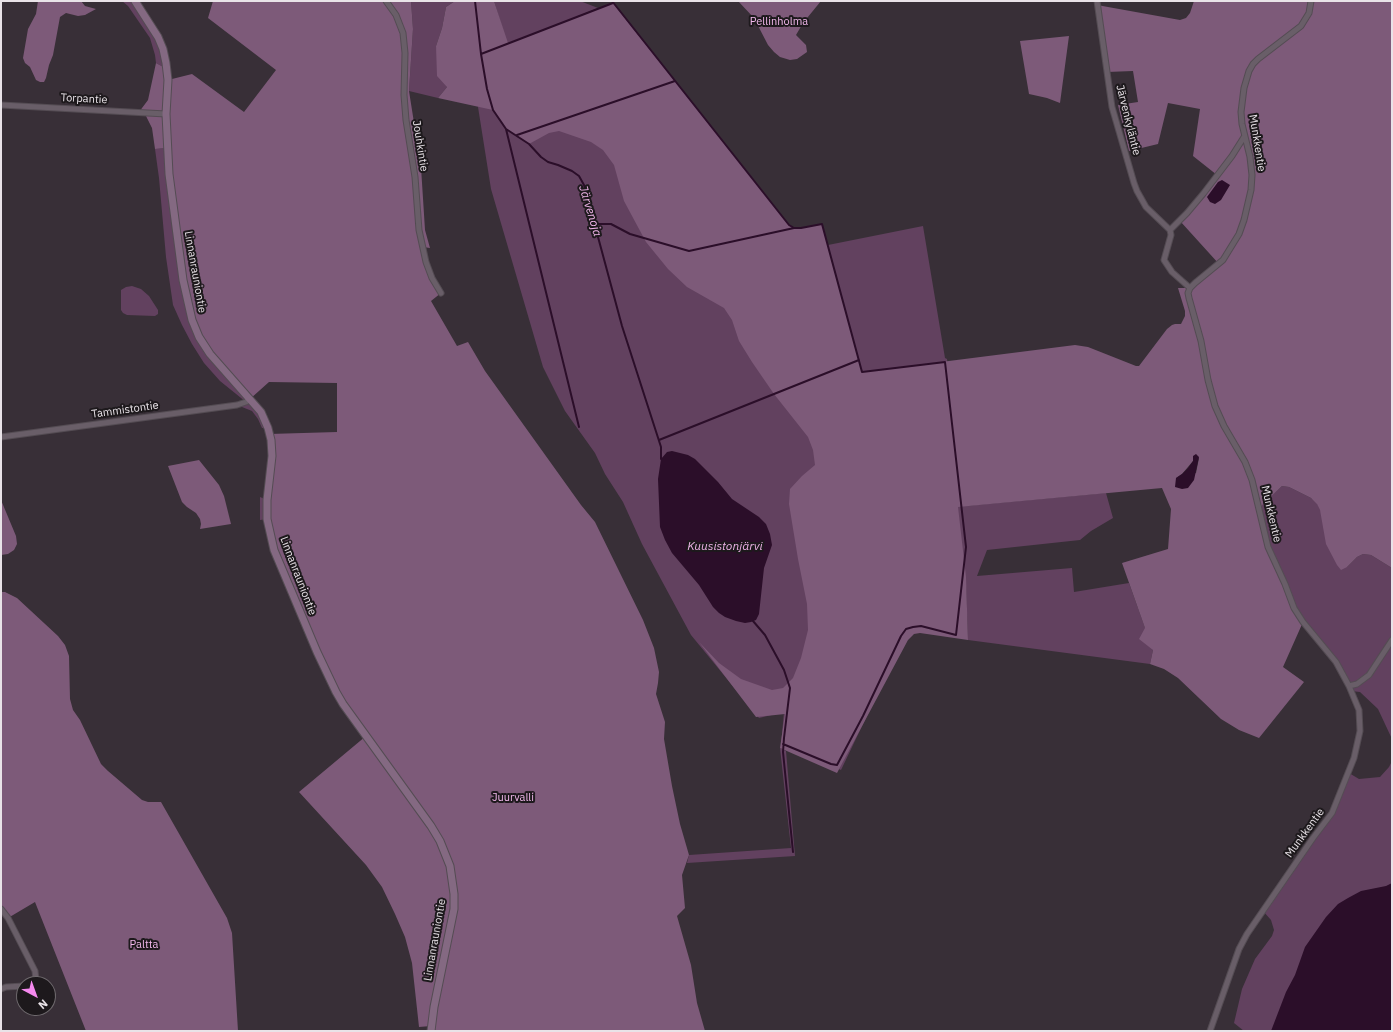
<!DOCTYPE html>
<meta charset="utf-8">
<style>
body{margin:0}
#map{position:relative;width:1393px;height:1032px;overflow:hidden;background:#382f37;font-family:"IBM Plex Sans",sans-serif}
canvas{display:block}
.frame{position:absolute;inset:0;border:2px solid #e9e3e8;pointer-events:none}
.north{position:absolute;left:16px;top:976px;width:40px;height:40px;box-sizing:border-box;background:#1d191c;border:1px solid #6f6a6e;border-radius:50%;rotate:139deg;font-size:11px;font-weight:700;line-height:16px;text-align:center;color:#e9e3e8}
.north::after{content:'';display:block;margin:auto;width:14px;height:18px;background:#f589ee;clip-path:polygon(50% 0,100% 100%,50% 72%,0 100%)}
</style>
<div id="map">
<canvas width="1393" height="1032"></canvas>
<div class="frame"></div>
<div class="north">N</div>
</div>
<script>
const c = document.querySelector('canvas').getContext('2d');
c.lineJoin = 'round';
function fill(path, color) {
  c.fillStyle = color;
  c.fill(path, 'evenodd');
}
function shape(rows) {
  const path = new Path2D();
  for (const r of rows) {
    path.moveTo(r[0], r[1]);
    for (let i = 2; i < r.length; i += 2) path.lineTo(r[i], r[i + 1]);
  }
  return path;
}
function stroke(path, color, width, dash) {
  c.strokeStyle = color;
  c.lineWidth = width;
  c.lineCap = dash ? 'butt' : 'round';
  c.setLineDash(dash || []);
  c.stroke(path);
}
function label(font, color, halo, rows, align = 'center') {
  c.font = font + ' "IBM Plex Sans",sans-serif';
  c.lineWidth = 4;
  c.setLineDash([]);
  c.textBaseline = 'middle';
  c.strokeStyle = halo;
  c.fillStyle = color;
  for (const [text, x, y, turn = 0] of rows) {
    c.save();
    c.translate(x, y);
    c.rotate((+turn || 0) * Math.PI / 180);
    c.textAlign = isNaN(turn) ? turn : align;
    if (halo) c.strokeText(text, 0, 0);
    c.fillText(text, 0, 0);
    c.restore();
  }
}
fill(shape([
 [122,1,135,1,153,27,167,69,156,63,155,55,150,38,128,6],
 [411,1,455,1,446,7,442,28,436,46,447,87,438,98,409,91,413,29],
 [494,1,580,1,598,8,578,16,739,161,789,225,794,228,801,228,822,224,828,245,923,226,945,358,947,359,965,506,1106,493,1113,518,1091,531,1080,540,987,550,977,576,1072,568,1074,592,1129,583,1153,650,1150,664,968,640,966,586,910,626,841,770,781,745,784,712,759,718,691,635,642,544,623,502,605,474,595,453,565,411,543,367,491,189,478,107,507,43],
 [168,148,250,399,268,428,262,428,258,419,252,411,237,405,246,402,220,381,204,363,192,344,182,325,173,305,166,257,159,178,155,149],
 [132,286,141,289,149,296,158,310,158,314,155,316,127,315,123,313,121,310,121,290,126,287],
 [1282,486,1289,487,1311,498,1317,503,1347,567,1357,557,1363,554,1371,555,1392,568,1392,739,1378,709,1360,692,1351,691,1344,675,1303,622,1272,558,1258,508],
 [260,497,267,500,267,519,260,520],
 [780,748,786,751,795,856,687,863,689,855,791,848],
 [1392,761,1392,883,1327,961,1290,1031,1244,1031,1234,1023,1242,989,1255,959,1272,936,1274,930,1271,920,1263,911,1326,823,1349,773,1359,779,1380,777,1389,767]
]), '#62415f');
fill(shape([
 [38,1,81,1,85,6,96,9,85,15,78,16,66,13,60,17,53,55,49,65,46,78,44,82,40,82,36,80,30,67,25,63,23,58,28,29,36,14],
 [213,1,411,1,413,29,409,91,421,167,425,230,430,248,423,247,441,293,431,301,457,346,468,342,485,371,581,505,595,522,643,620,654,648,659,672,658,683,656,694,665,722,664,739,672,786,680,824,689,855,682,875,685,908,677,916,691,965,697,1003,705,1031,431,1031,431,1026,419,1027,412,963,405,937,395,914,382,887,366,865,299,792,366,736,343,704,270,535,269,434,337,432,337,383,269,382,250,399,222,369,192,320,167,148,155,149,152,128,146,116,139,112,148,100,156,63,167,69,168,80,192,74,244,112,276,70,208,18],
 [455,1,494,1,508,43,613,3,789,225,794,228,801,228,822,224,862,372,1075,345,1088,347,1136,366,1139,366,1167,329,1172,325,1175,324,1181,324,1185,316,1185,311,1178,288,1190,288,1219,264,1180,221,1217,175,1193,156,1200,109,1168,103,1158,144,1129,151,1118,105,1138,102,1133,71,1107,72,1097,5,1180,20,1186,18,1190,13,1194,1,1392,1,1392,568,1371,555,1363,554,1357,557,1347,567,1341,570,1337,565,1326,544,1320,510,1317,504,1311,498,1289,487,1282,486,1259,508,1268,547,1303,622,1283,667,1304,682,1259,738,1239,730,1221,719,1178,678,1164,669,1150,664,1153,650,1139,639,1145,628,1122,563,1168,549,1171,509,1162,488,958,507,966,577,968,640,920,633,914,634,908,640,837,773,780,748,785,714,756,717,699,642,719,663,741,679,772,690,783,688,793,678,801,658,808,630,807,604,798,559,789,504,790,489,802,476,815,465,813,450,808,437,774,394,752,362,739,341,732,320,724,308,687,287,668,269,646,242,624,201,614,165,603,150,591,142,559,131,549,133,529,144,506,129,493,110,438,98,447,87,437,76,436,46,442,28,446,7],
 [1199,458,1196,473,1176,478,1182,474,1193,461],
 [738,1,821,1,803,23,796,35,806,45,807,52,797,59,790,60,780,57,774,52,768,45,754,18],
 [1069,36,1060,103,1047,98,1029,94,1020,41],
 [199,460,219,485,224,496,231,524,200,529,201,524,200,519,196,513,187,507,182,502,168,466],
 [1,500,16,536,17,544,14,550,8,554,1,555],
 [1,592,5,592,17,598,58,636,65,645,69,656,70,699,73,710,80,720,101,764,108,771,142,800,148,802,161,802,227,918,232,933,238,1031,86,1031,35,902,8,918,1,909]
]), '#7d5a79');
fill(shape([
 [1222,180,1230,185,1221,200,1215,204,1210,202,1207,197,1218,182],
 [672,451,688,455,695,459,718,482,732,499,759,517,766,524,770,534,772,545,764,568,759,614,756,620,751,622,745,623,736,621,725,617,719,613,713,607,699,585,672,553,665,540,660,527,658,479,661,459,667,452],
 [1196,454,1199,457,1194,480,1188,488,1182,489,1175,487,1176,478,1182,474,1188,468,1193,461,1193,456],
 [1392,883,1392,1031,1271,1031,1286,992,1295,975,1305,947,1326,917,1338,904,1348,898,1361,891,1386,886]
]), '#2b0e29');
stroke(shape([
 [475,1,481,54,487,89,493,110,506,129,529,144,541,157,548,162,558,165,572,171,579,176,584,185,622,326,661,447,661,459],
 [612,1,789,225,794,228],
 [481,54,613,3],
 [506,129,579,427],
 [517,135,675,81],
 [595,224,611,224,630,234,689,251,794,228,801,228,822,224,862,372,945,362,966,547,956,635,921,626,913,627,906,629,901,636,863,716,837,765,831,764,783,744],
 [659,440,859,360],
 [753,621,765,635,784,670,790,688,784,738,783,752,793,852]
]), '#2b0e29', 2);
const street = shape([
 [386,1,396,15,403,33,405,53,404,95,406,120,415,177,419,230,426,262,432,278,441,293],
 [1097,1,1112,107,1134,183,1137,191,1146,207,1170,230],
 [1,105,166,114],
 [1190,288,1172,272,1164,260,1171,235,1170,230,1187,213,1203,194,1232,156,1244,137],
 [1,437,237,405,246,402,250,399],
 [1349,686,1357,684,1369,675,1392,640],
 [1,909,8,918,35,971,36,980,31,984],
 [1,989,6,987,24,986],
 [1210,1031,1239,949,1247,934,1313,838,1332,813,1354,758,1360,731,1359,710,1349,686,1336,662,1303,622,1294,608,1285,584,1268,547,1252,480,1245,462,1224,426,1215,406,1208,380,1201,341,1189,298,1188,293,1190,288,1195,283,1223,260,1239,234,1244,220,1251,190,1252,175,1250,157,1242,124,1241,112,1244,88,1249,71,1253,64,1258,59,1301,26,1309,13,1311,1]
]);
const secondary = shape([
 [135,1,158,37,163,49,166,63,168,80,166,114,169,174,183,280,192,320,199,337,210,354,261,412,268,428,271,440,272,456,267,500,267,519,274,550,317,652,336,692,343,704,431,826,440,841,450,866,454,894,454,909,434,1007,431,1031]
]);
stroke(street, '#544c53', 7);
stroke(secondary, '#544c53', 9);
stroke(street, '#695e68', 5);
stroke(secondary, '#846982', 7);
label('11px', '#f2b8ec', '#1d191c', [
 ["Pellinholma",779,22],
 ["Juurvalli",513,798],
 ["Paltta",144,945]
]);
label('11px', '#e9e3e8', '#1d191c', [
 ["Torpantie",84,99,3],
 ["Järvenkyläntie",1128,120,76],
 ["Munkkentie",1257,143,81],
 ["Jouhkintie",420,146,81],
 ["Linnanrauniontie",195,272,80],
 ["Tammistontie",125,410,-8],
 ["Munkkentie",1271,514,77],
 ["Linnanrauniontie",298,576,69],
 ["Munkkentie",1305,833,-54],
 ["Linnanrauniontie",435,940,-80]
]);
label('italic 12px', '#ecb2e6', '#1d191c', [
 ["Järvenoja",590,211,73],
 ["Kuusistonjärvi",725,547]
]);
</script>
